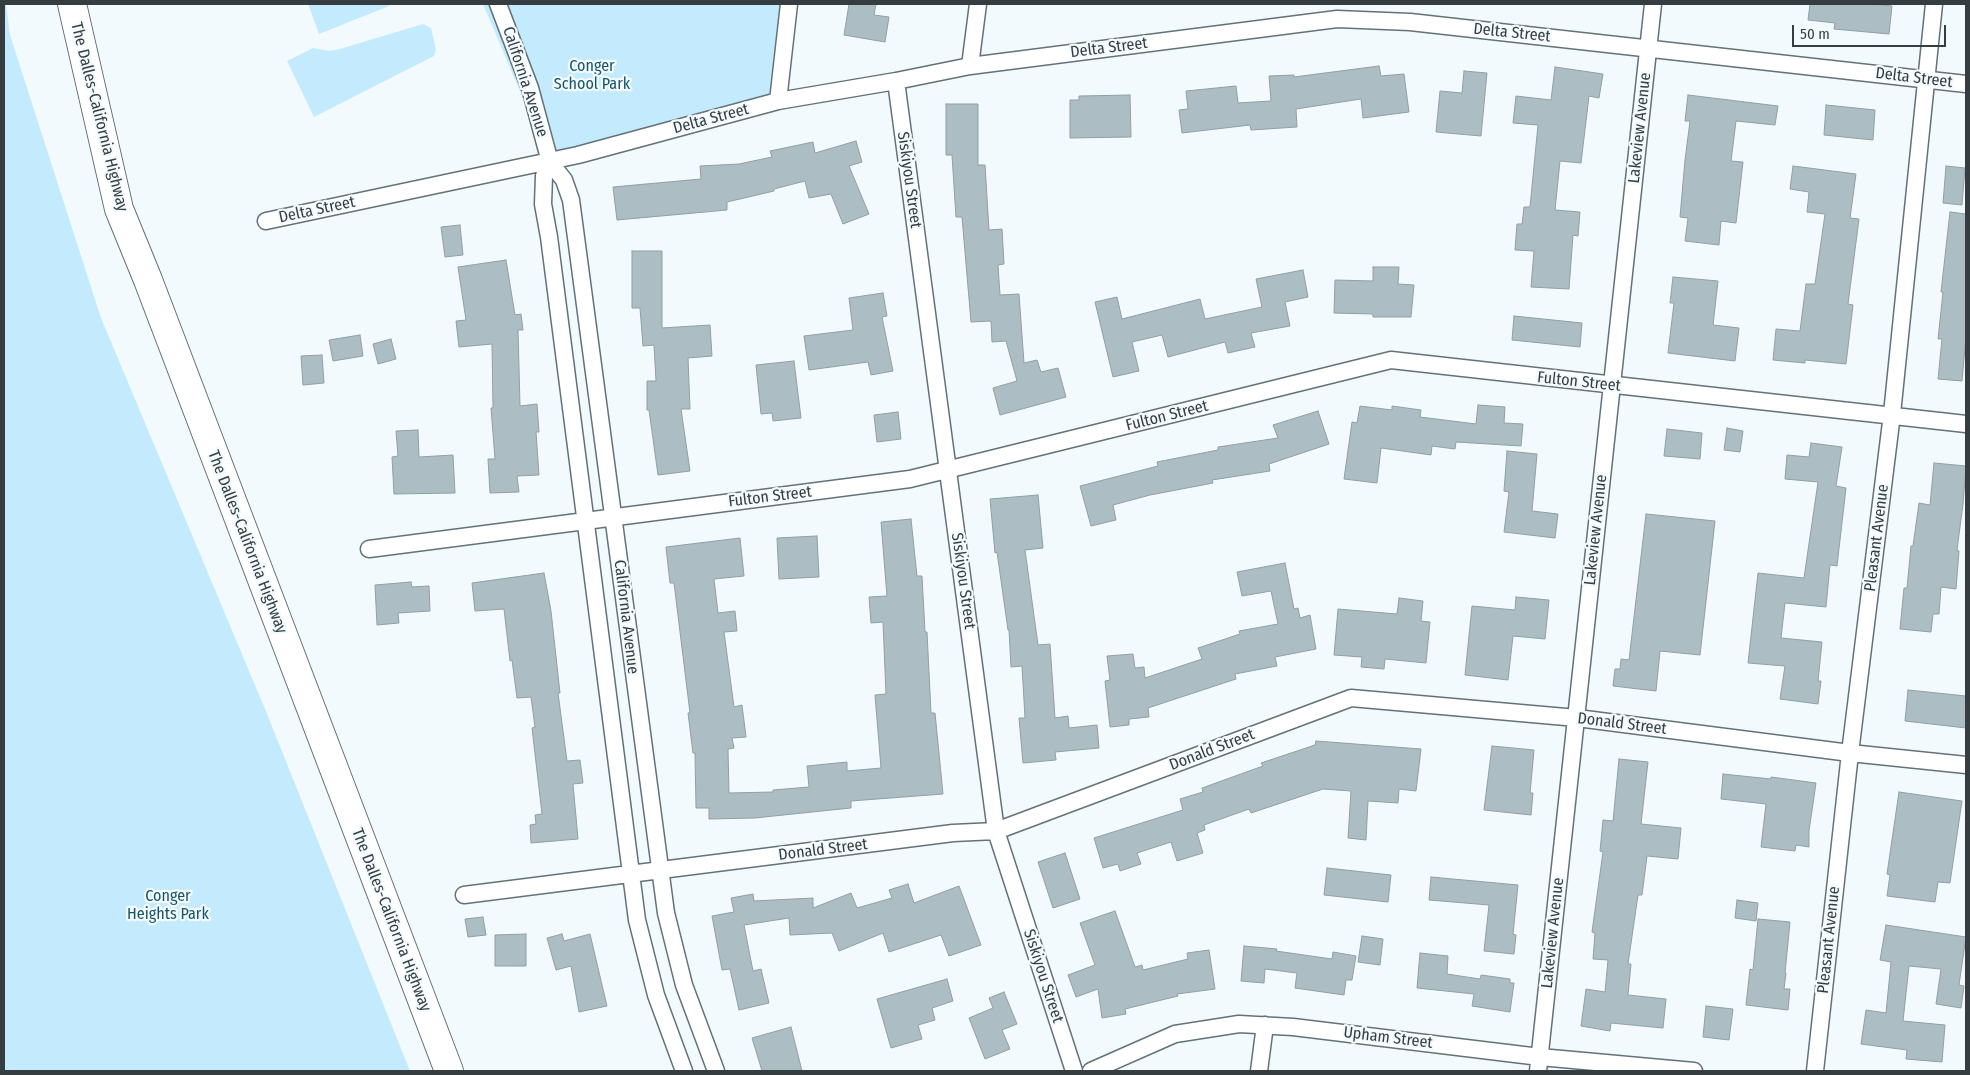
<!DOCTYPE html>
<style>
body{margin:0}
#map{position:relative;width:1970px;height:1075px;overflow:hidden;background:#f3fafd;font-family:"Fira Sans Condensed",sans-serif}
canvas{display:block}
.frame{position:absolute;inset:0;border:5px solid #363d41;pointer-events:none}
.scale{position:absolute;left:1792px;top:25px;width:154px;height:22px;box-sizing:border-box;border:2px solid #363d41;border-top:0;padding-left:6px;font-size:15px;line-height:18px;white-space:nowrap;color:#363d41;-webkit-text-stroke:4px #f3fafd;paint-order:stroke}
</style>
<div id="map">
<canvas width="1970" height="1075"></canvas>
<div class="frame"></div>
<div class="scale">50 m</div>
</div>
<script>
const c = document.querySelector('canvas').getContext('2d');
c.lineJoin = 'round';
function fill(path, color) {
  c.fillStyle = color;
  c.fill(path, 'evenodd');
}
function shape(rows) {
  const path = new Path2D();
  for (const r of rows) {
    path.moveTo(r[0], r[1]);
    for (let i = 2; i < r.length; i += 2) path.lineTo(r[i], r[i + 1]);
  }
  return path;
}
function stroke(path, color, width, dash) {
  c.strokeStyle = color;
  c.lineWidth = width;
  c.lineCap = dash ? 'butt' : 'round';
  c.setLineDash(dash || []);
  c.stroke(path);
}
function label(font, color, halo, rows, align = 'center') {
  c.font = font + ' "Fira Sans Condensed",sans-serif';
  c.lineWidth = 4.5;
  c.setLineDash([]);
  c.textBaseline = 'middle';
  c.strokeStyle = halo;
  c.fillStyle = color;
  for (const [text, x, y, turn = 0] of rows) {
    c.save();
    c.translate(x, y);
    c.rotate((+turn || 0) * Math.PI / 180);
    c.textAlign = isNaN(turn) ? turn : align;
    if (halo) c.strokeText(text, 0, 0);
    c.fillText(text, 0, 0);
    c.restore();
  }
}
fill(shape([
 [4,4,6,4,10,35,101,318,265,709,410,1071,4,1071],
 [308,4,388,4,389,6,319,34],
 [483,4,789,4,778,101,550,162],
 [423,24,431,28,436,50,434,56,314,117,287,61,313,48,330,51,340,49]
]), '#c4ebfd');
const building = shape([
 [849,4,876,4,874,15,889,17,885,42,844,35,849,4],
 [1810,4,1872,4,1892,6,1889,34,1834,29,1835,23,1808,20,1810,4],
 [1379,66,1381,76,1404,74,1409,112,1363,118,1361,99,1296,109,1297,127,1251,130,1250,125,1182,133,1179,110,1188,109,1186,91,1236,86,1238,103,1271,101,1269,76,1294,75,1294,77,1379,66],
 [1555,67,1603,74,1599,98,1589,96,1581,163,1560,161,1555,210,1580,212,1578,236,1573,235,1569,289,1531,287,1534,251,1515,250,1517,224,1522,224,1524,207,1530,207,1538,125,1513,123,1516,96,1551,100,1555,67],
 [1464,71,1487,73,1481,136,1436,132,1440,91,1462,93,1464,71],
 [1130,95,1131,137,1070,138,1070,100,1079,100,1079,96,1130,95],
 [1688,95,1778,106,1775,125,1736,121,1731,161,1743,162,1736,223,1721,221,1719,245,1685,241,1688,218,1680,217,1685,160,1690,121,1685,121,1688,95],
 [946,104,978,104,978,165,985,165,989,230,1002,229,1004,264,998,265,1000,295,1019,294,1024,363,1037,360,1041,372,1058,368,1066,397,1000,415,993,388,1017,381,1006,341,992,342,991,321,971,322,962,217,956,217,952,155,946,155,946,104],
 [1826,105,1875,110,1873,140,1824,135,1826,105],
 [856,141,862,162,849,166,869,214,843,224,831,194,809,198,805,181,774,189,774,191,727,202,727,210,617,220,613,187,701,179,700,166,739,164,772,157,770,151,813,142,815,153,856,141],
 [1793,166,1856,174,1850,218,1859,219,1848,304,1853,305,1846,364,1805,360,1805,363,1773,360,1776,329,1800,331,1806,284,1815,284,1825,214,1807,212,1809,192,1790,189,1793,166],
 [1946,166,1965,168,1962,205,1943,203,1946,166],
 [1950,212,1966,214,1966,337,1962,381,1938,379,1942,339,1938,339,1943,292,1941,292,1950,212],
 [460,225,463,255,445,257,441,227,460,225],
 [632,251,662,251,662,328,710,325,712,356,688,358,690,409,681,409,690,471,658,475,649,410,647,410,647,381,656,381,654,345,643,346,640,308,632,308,632,251],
 [506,260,515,315,521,314,523,330,518,330,520,406,537,404,539,432,536,432,539,475,517,476,519,492,490,493,488,459,495,459,491,408,493,408,492,344,459,347,456,321,466,320,458,267,506,260],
 [1373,267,1399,267,1398,284,1414,285,1411,317,1373,317,1373,314,1334,313,1335,280,1373,281,1373,267],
 [1303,270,1308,297,1285,302,1290,326,1251,333,1255,347,1228,353,1225,342,1168,357,1162,335,1132,342,1139,371,1113,377,1095,302,1117,297,1122,319,1200,299,1205,319,1262,307,1256,279,1303,270],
 [1673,277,1718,281,1713,325,1739,328,1735,361,1668,353,1674,303,1670,303,1673,277],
 [883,293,887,316,882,317,893,371,871,375,868,362,809,370,804,336,853,330,849,298,883,293],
 [1514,316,1582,323,1580,347,1512,340,1514,316],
 [360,335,363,356,333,361,329,340,360,335],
 [391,339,396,359,378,364,373,344,391,339],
 [322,355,324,383,303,385,301,356,322,355],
 [794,361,801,418,773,421,772,413,761,414,756,365,794,361],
 [1478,405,1505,407,1504,423,1523,424,1521,446,1456,442,1455,449,1432,446,1431,455,1381,448,1377,483,1344,479,1352,422,1357,423,1360,406,1392,410,1392,406,1421,410,1420,417,1476,424,1478,405],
 [1318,411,1329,444,1269,464,1270,471,1212,480,1213,483,1150,495,1113,505,1116,520,1091,526,1080,486,1158,466,1157,462,1218,450,1218,447,1278,438,1273,425,1318,411],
 [898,412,901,439,877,442,874,415,898,412],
 [1727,428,1743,431,1740,452,1724,450,1727,428],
 [1667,429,1702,433,1700,459,1664,456,1667,429],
 [418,430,419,457,453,455,455,493,394,494,392,457,398,456,396,431,418,430],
 [1811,443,1842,447,1836,486,1846,488,1837,566,1830,565,1826,607,1785,603,1781,638,1822,642,1818,681,1821,681,1818,704,1780,699,1785,666,1748,663,1758,573,1804,578,1818,482,1785,479,1787,455,1809,457,1811,443],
 [1507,451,1537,454,1532,511,1558,514,1555,538,1504,532,1509,492,1504,491,1507,451],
 [1934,463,1966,466,1963,504,1957,550,1959,551,1956,589,1941,587,1939,614,1933,614,1931,632,1900,629,1904,588,1907,588,1911,546,1913,546,1919,503,1930,505,1934,463],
 [1038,495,1043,548,1025,550,1038,645,1050,644,1055,718,1068,716,1069,728,1097,725,1099,748,1055,752,1056,760,1023,763,1019,718,1025,718,1022,666,1011,667,1009,630,1008,630,997,552,995,553,990,499,1038,495],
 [1646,514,1715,521,1700,655,1660,651,1656,691,1613,686,1615,669,1620,669,1621,659,1629,660,1646,514],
 [911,519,917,576,922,576,925,632,927,632,931,713,935,713,943,794,851,801,851,808,812,812,755,818,709,819,709,808,696,808,695,753,693,753,688,713,690,713,674,583,670,583,666,547,740,538,744,576,714,579,718,613,735,611,737,631,724,632,734,707,742,705,746,737,732,738,734,748,728,749,729,793,773,792,773,790,809,787,807,766,847,762,847,771,881,768,875,695,886,694,883,622,871,623,869,597,887,596,881,522,911,519],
 [817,536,819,577,779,579,777,538,817,536],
 [1285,563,1294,609,1298,608,1300,618,1310,615,1316,649,1275,657,1277,666,1235,674,1236,679,1148,708,1149,717,1129,719,1129,725,1110,727,1105,681,1110,680,1107,656,1133,654,1135,668,1144,667,1145,678,1202,659,1198,648,1240,634,1239,631,1278,624,1271,591,1242,596,1237,572,1285,563],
 [544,573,551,611,560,693,558,693,567,761,580,760,583,783,573,784,578,839,531,843,530,825,536,824,535,815,542,814,532,728,535,727,531,697,517,698,512,660,510,661,504,609,475,611,472,583,544,573],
 [411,582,412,587,429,586,430,611,398,613,399,623,377,625,375,585,411,582],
 [1516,597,1549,600,1545,639,1513,636,1508,680,1465,675,1472,606,1515,610,1516,597],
 [1399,598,1423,601,1421,621,1430,622,1426,663,1385,659,1384,669,1361,667,1362,657,1334,655,1338,609,1397,614,1399,598],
 [1908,690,1966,696,1966,728,1905,721,1908,690],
 [1316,741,1421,749,1416,791,1399,789,1398,803,1368,801,1366,840,1348,838,1351,791,1323,789,1251,813,1249,809,1204,825,1205,830,1197,833,1203,853,1177,861,1171,842,1137,853,1141,864,1120,871,1118,864,1103,868,1094,838,1183,810,1180,799,1203,792,1202,788,1263,766,1261,763,1315,745,1316,741],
 [1492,746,1534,750,1530,793,1533,793,1531,815,1484,810,1492,746],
 [1619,759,1648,762,1641,824,1681,828,1678,859,1647,856,1642,895,1638,895,1628,964,1631,964,1628,995,1666,999,1663,1028,1611,1023,1610,1031,1581,1026,1586,989,1605,992,1608,960,1593,959,1595,933,1592,932,1603,852,1600,851,1603,820,1613,821,1619,759],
 [1723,774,1771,779,1771,777,1816,783,1809,831,1809,847,1796,845,1795,851,1761,847,1766,804,1721,799,1723,774],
 [1899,792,1962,801,1950,883,1938,882,1935,902,1887,896,1890,875,1887,874,1899,792],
 [1065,853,1080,899,1053,908,1038,862,1065,853],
 [1327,868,1391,875,1388,902,1324,895,1327,868],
 [1431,877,1518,885,1513,934,1516,935,1514,954,1484,951,1489,905,1429,900,1431,877],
 [908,884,914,903,959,886,981,945,949,956,941,935,889,952,883,933,839,951,832,933,790,935,789,918,744,925,753,971,761,969,769,1003,739,1010,730,969,722,970,712,916,734,912,731,898,753,894,754,901,813,898,813,908,851,893,857,908,892,898,889,890,908,884],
 [1737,900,1758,903,1756,921,1735,918,1737,900],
 [1115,911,1135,967,1142,965,1143,970,1188,959,1187,953,1209,950,1215,989,1177,994,1178,996,1125,1009,1126,1014,1102,1018,1098,989,1076,997,1068,975,1095,965,1080,923,1115,911],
 [483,917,486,935,468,937,465,919,483,917],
 [1758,919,1790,922,1785,973,1786,973,1784,989,1790,989,1788,1010,1746,1005,1750,969,1753,970,1758,919],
 [1886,925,1966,937,1959,985,1964,986,1961,1008,1936,1004,1941,969,1909,966,1903,1021,1945,1025,1942,1062,1906,1059,1907,1050,1861,1044,1866,1010,1886,1013,1891,962,1880,960,1886,925],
 [526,934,526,966,495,966,495,935,526,934],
 [562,934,564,941,590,934,607,1006,579,1012,571,966,556,970,547,938,562,934],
 [1362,936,1383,939,1380,965,1358,962,1362,936],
 [1244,946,1277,949,1276,951,1332,959,1333,952,1356,956,1352,980,1346,980,1344,995,1295,988,1297,973,1265,969,1264,983,1241,981,1244,946],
 [1420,953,1448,956,1447,974,1480,979,1481,975,1510,979,1510,983,1514,983,1510,1012,1472,1006,1474,994,1417,988,1420,953],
 [947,979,953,1001,932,1008,935,1020,918,1025,922,1039,891,1048,877,999,947,979],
 [1004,992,1017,1024,1002,1030,1010,1049,985,1059,969,1018,993,1008,989,998,1004,992],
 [1706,1006,1733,1009,1729,1040,1703,1037,1706,1006],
 [791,1027,802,1071,762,1071,752,1038,791,1027]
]);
fill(building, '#acbdc4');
stroke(building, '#8f9fa7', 1);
const street = shape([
 [498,4,530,88,550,162,564,180,571,200,666,913,684,985,716,1071],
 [970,66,978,4],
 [896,81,996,831,1074,1071],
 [778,101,789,4],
 [550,162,544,176,543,204,549,237,637,920,656,995,684,1071],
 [266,221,578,155,778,101,896,81,970,66,1337,19,1410,22,1966,84],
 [369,549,910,479,1391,360,1966,424],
 [464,895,953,833,996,831,1351,698,1577,718,1850,753,1966,765],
 [1091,1071,1175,1034,1239,1024,1293,1027,1540,1057,1694,1071],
 [1259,1071,1265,1025],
 [1538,1071,1653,4],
 [1815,1071,1850,753,1892,414,1934,4]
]);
const highway = shape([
 [72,4,119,209,148,280,449,1071]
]);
stroke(street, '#627279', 19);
stroke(highway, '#627279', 30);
stroke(street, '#fff', 16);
stroke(highway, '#fff', 28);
label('16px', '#363d41', '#f3fafd', [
 ["Delta Street",1512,33,6],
 ["Delta Street",1109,48,-7],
 ["Delta Street",1914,78,7],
 ["California Avenue",525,82,72],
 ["The Dalles-California Highway",99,117,76],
 ["Delta Street",711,119,-15],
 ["Lakeview Avenue",1640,128,-84],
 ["Siskiyou Street",909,180,82],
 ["Delta Street",317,210,-12],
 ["Fulton Street",1579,382,6],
 ["Fulton Street",1167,416,-14],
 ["Fulton Street",770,497,-7],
 ["Lakeview Avenue",1596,530,-84],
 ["Pleasant Avenue",1877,538,-83],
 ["The Dalles-California Highway",247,542,69],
 ["Siskiyou Street",963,581,82],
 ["California Avenue",626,617,83],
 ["Donald Street",1622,724,7],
 ["Donald Street",1212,750,-21],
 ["Donald Street",823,850,-7],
 ["The Dalles-California Highway",391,920,69],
 ["Lakeview Avenue",1553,933,-84],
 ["Pleasant Avenue",1829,940,-84],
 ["Siskiyou Street",1043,976,72],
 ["Upham Street",1388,1038,7]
]);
label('16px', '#16546a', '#f3fafd', [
 ["Conger",592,67],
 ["School Park",592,85],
 ["Conger",168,897],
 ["Heights Park",168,915]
]);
</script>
